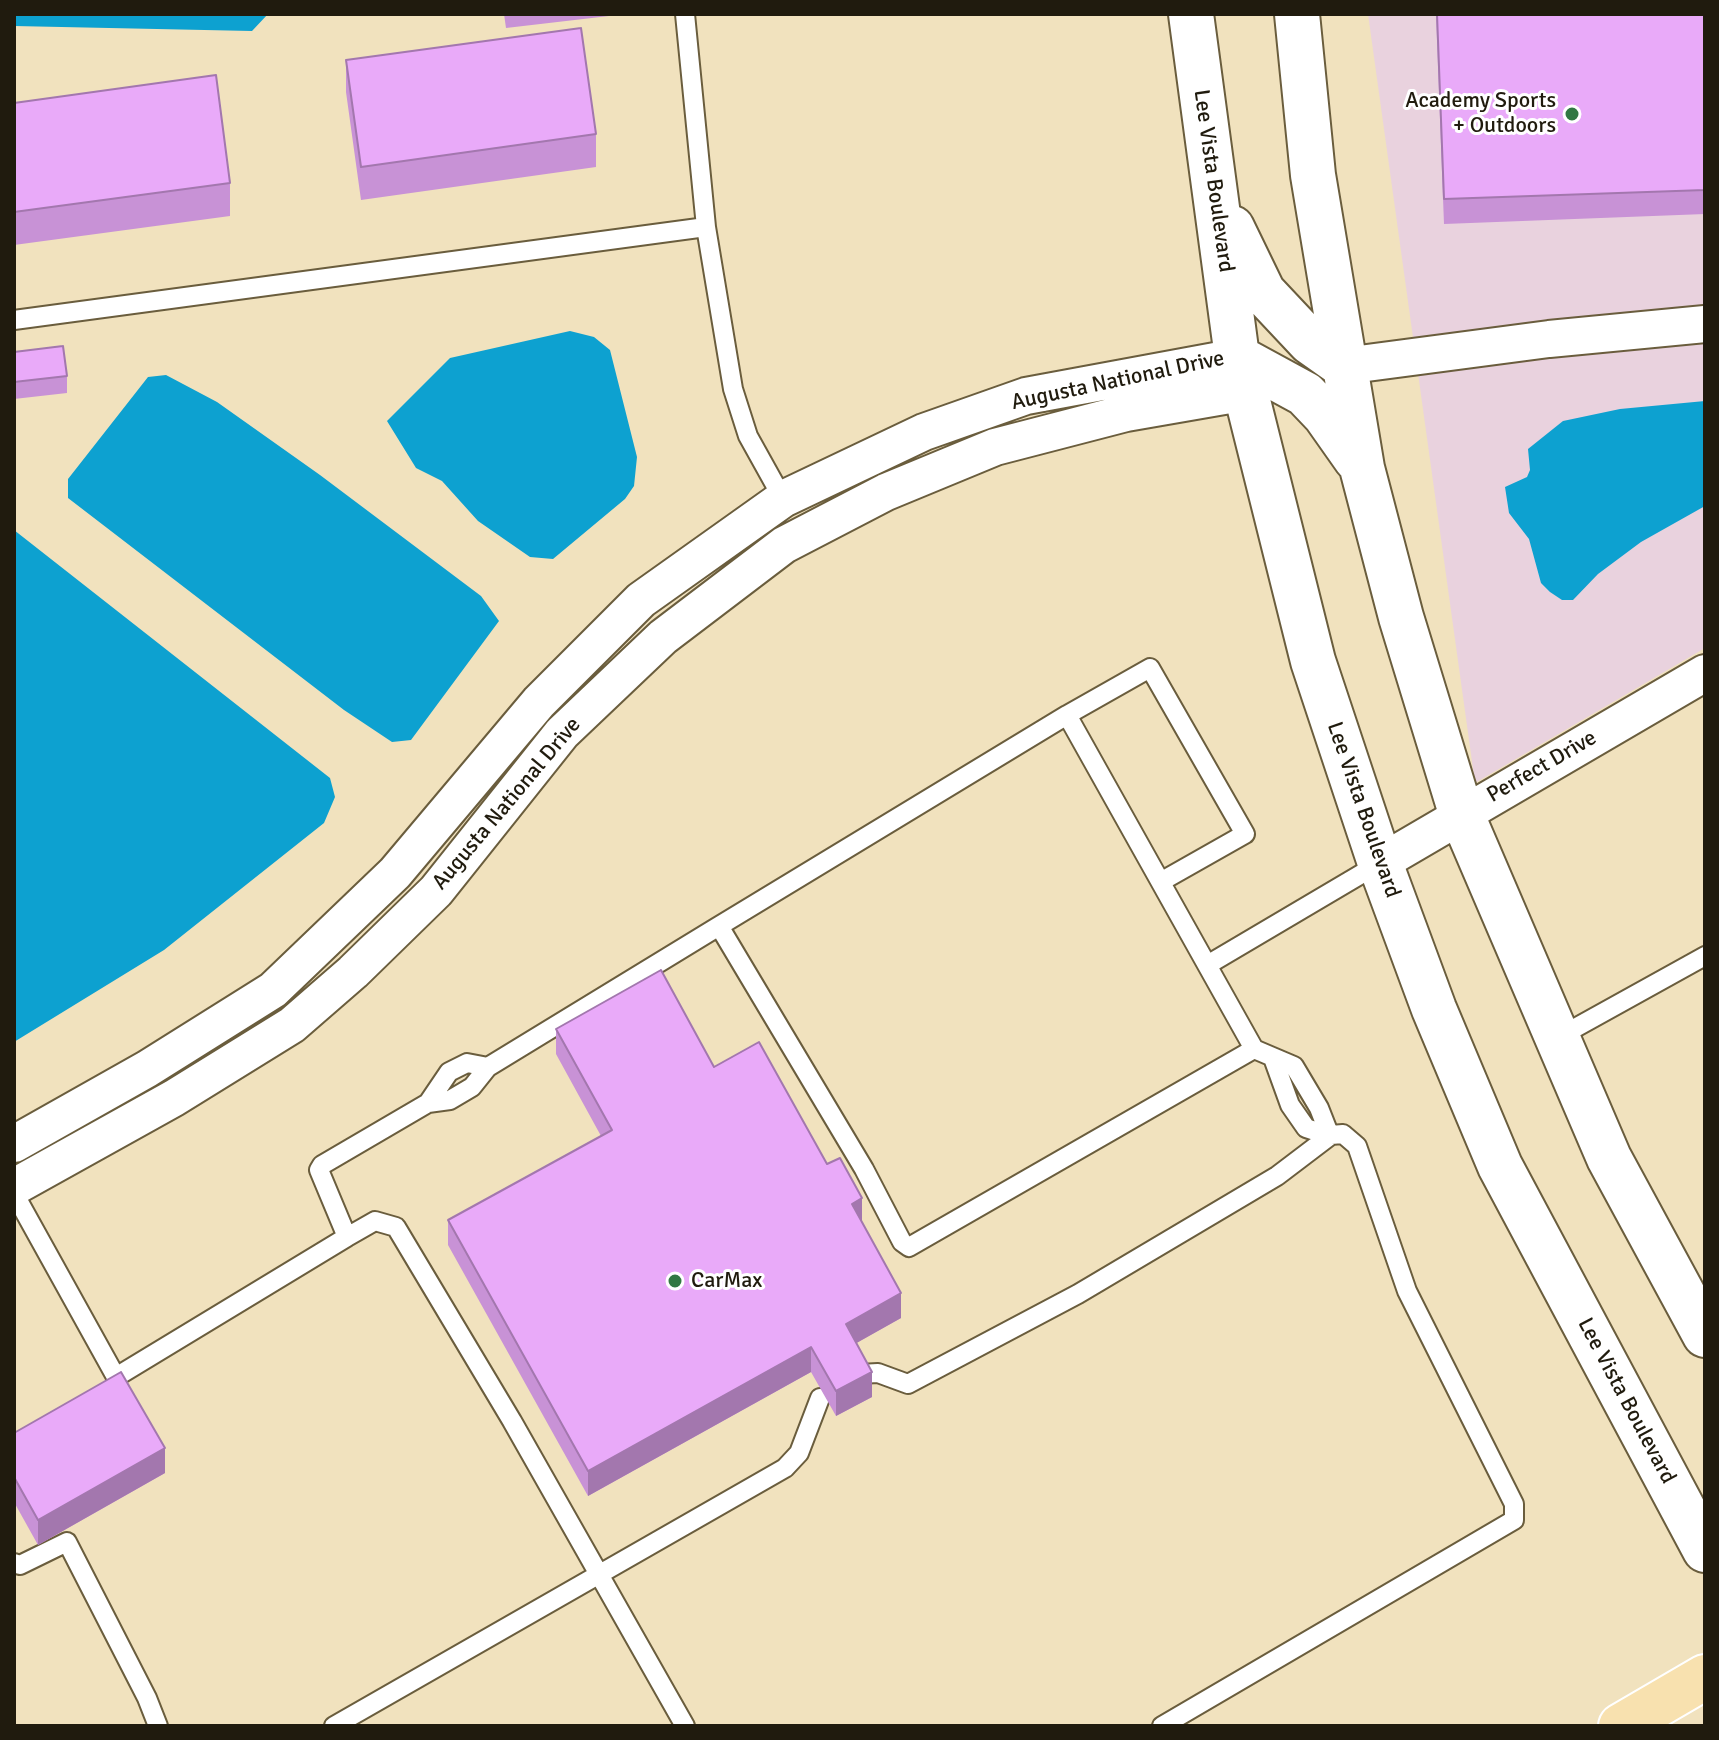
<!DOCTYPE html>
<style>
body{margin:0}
#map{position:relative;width:1719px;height:1740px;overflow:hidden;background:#f1e2be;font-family:Signika,sans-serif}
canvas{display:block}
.frame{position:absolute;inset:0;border:16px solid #201b0e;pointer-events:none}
</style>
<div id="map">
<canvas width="1719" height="1740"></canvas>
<div class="frame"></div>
</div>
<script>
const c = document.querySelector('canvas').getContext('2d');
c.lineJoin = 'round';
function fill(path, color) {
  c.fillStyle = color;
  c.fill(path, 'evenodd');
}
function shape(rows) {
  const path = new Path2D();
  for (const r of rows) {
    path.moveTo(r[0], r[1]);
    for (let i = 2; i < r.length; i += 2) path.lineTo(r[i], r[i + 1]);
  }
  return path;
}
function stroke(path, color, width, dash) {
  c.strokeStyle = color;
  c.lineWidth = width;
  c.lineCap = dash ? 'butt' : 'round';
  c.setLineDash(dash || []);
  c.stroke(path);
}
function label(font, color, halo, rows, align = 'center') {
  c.font = font + ' Signika,sans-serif';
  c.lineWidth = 6;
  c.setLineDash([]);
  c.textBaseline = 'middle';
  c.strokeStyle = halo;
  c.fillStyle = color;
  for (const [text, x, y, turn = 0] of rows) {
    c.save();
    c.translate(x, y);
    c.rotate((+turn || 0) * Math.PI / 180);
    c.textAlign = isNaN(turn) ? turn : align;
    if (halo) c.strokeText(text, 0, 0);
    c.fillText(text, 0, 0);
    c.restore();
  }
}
fill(shape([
 [1368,14,1705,14,1705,648,1475,783]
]), '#e9d2de');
fill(shape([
 [14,14,268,14,252,31,14,26],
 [570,331,594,337,610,350,637,457,634,486,625,499,553,559,530,557,478,521,442,481,416,468,387,421,450,358],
 [166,375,217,402,320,475,481,596,499,621,411,740,392,742,344,710,68,498,68,479,148,377],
 [1705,401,1705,506,1641,542,1598,574,1573,600,1562,600,1550,592,1541,583,1529,539,1509,513,1505,487,1527,477,1530,470,1528,449,1563,421,1620,409],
 [14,530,330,778,335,797,324,823,164,950,14,1042]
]), '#0da1d0');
const service = shape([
 [685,14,706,227,733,389,748,436,783,499],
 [14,320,706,227],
 [1067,715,1254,1049,909,1247,902,1242,864,1169,719,926,1067,715],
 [1067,715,1150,668,1245,834,1162,881],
 [1209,964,1380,863],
 [1557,1038,1705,956],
 [1254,1049,1294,1066,1319,1108,1330,1136,1306,1128,1290,1105,1273,1058],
 [488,1067,719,926],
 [14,1193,116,1377,347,1237,319,1170,322,1165,428,1103,450,1100,472,1087,488,1067,467,1063,449,1072,428,1103],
 [347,1237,375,1221,396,1227,512,1421,685,1726],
 [860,1374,878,1373,908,1384,1078,1294,1277,1176,1331,1135,1343,1134,1357,1146,1407,1291,1514,1504,1514,1520,1162,1726],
 [14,1563,20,1565,67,1542,147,1698,158,1726],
 [334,1726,785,1468,799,1453,820,1398]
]);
const minor = shape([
 [1344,366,1549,339,1705,324],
 [1380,863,1705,673],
 [14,1144,147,1069,273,990,395,873,539,702,641,600,783,499,924,432,1026,396,1237,357],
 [14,1187,174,1098,292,1025,353,972,436,891,562,733,663,637,784,545,886,492,995,447,1126,413,1247,392]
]);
const tertiary = shape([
 [1191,14,1237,357,1313,661,1380,863,1434,1009,1500,1166,1705,1550],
 [1297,14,1313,175,1362,468,1401,617,1461,813,1609,1158,1705,1335],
 [1232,228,1263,292,1310,342,1344,366],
 [1237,357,1305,394,1325,415,1356,459]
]);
const primary = shape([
 [1621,1726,1705,1677]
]);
stroke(service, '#6a5d3d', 22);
stroke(minor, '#6a5d3d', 40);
stroke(tertiary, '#6a5d3d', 48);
stroke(primary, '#fff', 48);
stroke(service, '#fff', 18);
stroke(minor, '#fff', 36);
stroke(tertiary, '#fff', 44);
stroke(primary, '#f8e1af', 44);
fill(shape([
 [504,14,609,14,609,16,506,28],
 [1436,14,1705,14,1705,214,1444,224],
 [346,60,596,134,596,167,361,200,346,92],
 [14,103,230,183,230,216,14,245],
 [14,352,67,376,67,393,14,399],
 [556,1029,714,1067,827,1164,862,1222,901,1318,856,1343,872,1397,836,1416,811,1372,588,1496,448,1245,448,1220,601,1136,556,1054],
 [14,1433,165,1473,38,1545,14,1502]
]), '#c892d6');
fill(shape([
 [862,1198,862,1223,852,1204],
 [901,1293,901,1318,846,1349,846,1324],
 [811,1347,811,1372,588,1496,588,1471],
 [872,1372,872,1397,836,1416,836,1391],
 [165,1448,165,1473,38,1545,38,1520]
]), '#a377ae');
const building = shape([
 [1437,14,1705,14,1705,190,1444,199,1437,14],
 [581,28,596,134,361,167,346,60,581,28],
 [216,75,230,183,14,212,14,103,216,75],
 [63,346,67,376,14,382,14,352,63,346],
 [661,970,714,1067,759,1042,827,1164,840,1158,862,1198,852,1204,901,1293,846,1324,872,1372,836,1391,811,1347,588,1471,448,1220,612,1130,556,1029,661,970],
 [121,1372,165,1448,38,1520,14,1477,14,1433,121,1372]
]);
fill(building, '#e9aaf9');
stroke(building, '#a377ae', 2);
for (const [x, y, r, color] of [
 [1572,114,8,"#317743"],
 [675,1281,8,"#317743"]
]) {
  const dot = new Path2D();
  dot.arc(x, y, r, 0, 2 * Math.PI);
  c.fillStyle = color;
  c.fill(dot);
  stroke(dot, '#fff', 3);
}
label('22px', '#201b0e', '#fff', [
 ["Academy Sports",1556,101],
 ["+ Outdoors",1556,126],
 ["CarMax",691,1281,"left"]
], 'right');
label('22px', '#201b0e', '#fff', [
 ["Lee Vista Boulevard",1213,181,82],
 ["Augusta National Drive",1118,381,-12],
 ["Perfect Drive",1542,767,-30],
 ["Augusta National Drive",507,804,-50],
 ["Lee Vista Boulevard",1363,810,71],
 ["Lee Vista Boulevard",1626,1401,62]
]);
</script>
